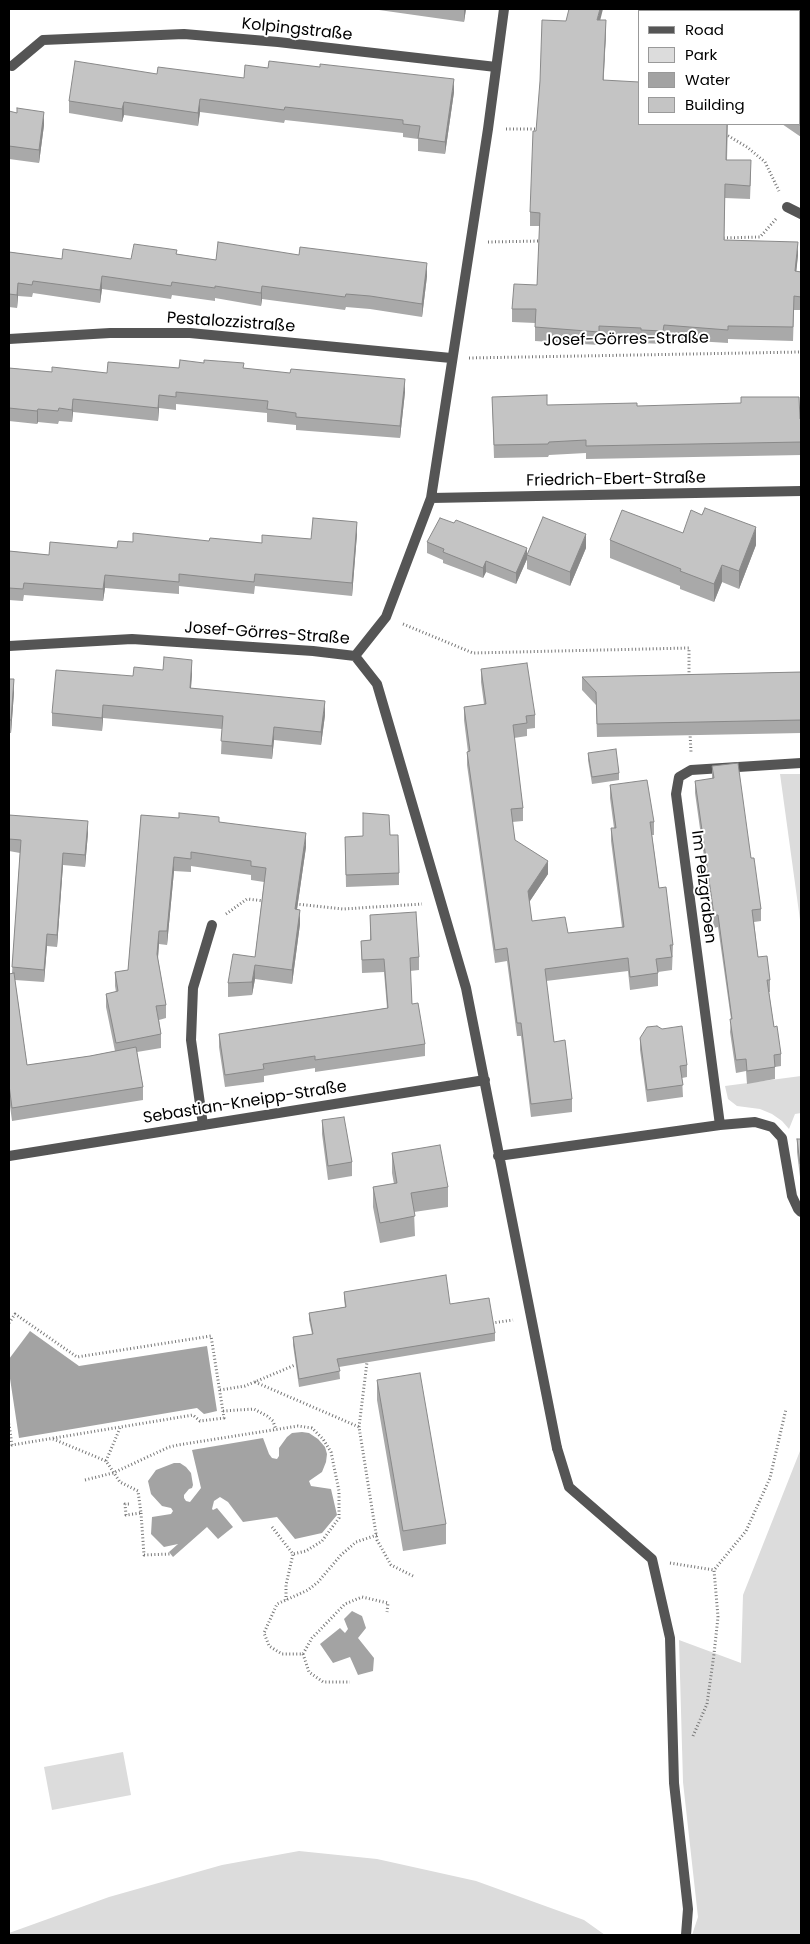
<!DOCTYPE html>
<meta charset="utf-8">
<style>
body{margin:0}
#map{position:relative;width:810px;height:1944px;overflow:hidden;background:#fff;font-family:Poppins,sans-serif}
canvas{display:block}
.frame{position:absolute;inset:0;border:10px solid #000;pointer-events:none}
.legend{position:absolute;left:638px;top:10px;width:162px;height:115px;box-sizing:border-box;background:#fff;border:1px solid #999;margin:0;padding:6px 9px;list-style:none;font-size:15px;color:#000}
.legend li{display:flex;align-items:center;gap:10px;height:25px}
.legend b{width:25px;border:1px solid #999}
</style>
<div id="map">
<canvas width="810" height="1944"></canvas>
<div class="frame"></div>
<ul class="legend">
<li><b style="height:6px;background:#555"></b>Road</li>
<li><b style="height:14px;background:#dcdcdc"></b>Park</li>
<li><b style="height:14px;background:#a3a3a3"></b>Water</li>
<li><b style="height:14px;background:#c4c4c4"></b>Building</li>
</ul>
</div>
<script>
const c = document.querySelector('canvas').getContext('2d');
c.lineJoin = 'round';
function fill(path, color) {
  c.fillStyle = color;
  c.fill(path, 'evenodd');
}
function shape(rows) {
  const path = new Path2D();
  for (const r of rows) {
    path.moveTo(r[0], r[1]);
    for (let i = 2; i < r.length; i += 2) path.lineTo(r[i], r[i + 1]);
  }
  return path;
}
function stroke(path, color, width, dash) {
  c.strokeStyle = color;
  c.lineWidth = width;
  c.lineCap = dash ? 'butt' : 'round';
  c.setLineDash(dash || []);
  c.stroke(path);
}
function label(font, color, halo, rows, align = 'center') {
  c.font = font + ' Poppins,sans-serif';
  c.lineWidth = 4;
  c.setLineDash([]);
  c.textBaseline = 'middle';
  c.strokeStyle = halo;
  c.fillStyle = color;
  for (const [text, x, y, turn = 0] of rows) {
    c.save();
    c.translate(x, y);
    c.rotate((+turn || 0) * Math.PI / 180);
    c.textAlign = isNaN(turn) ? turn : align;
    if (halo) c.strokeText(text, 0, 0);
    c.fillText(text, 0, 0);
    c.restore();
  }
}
fill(shape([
 [780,774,801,774,801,927],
 [801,1076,801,1113,795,1114,789,1129,782,1121,772,1114,760,1109,737,1106,728,1099,725,1086],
 [800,1451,801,1451,801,1935,692,1935,698,1917,683,1782,679,1640,741,1663,743,1595],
 [123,1752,131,1795,52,1810,44,1767],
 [299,1851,377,1859,476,1881,584,1920,605,1935,9,1935,9,1933,109,1897,222,1865]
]), '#dcdcdc');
fill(shape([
 [30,1331,79,1366,207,1346,217,1411,204,1414,197,1408,19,1438,9,1372,9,1359],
 [302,1432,309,1433,318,1439,325,1447,327,1454,326,1462,322,1472,309,1481,311,1486,331,1489,337,1515,322,1533,295,1539,277,1517,243,1522,228,1502,220,1497,214,1501,212,1509,213,1510,217,1508,233,1527,218,1539,207,1527,173,1557,169,1552,178,1544,164,1547,151,1534,152,1517,171,1514,173,1511,171,1508,162,1506,151,1494,148,1481,156,1470,174,1463,180,1463,186,1467,191,1473,193,1485,192,1488,189,1489,184,1495,184,1498,186,1501,190,1502,201,1488,192,1450,263,1438,269,1454,272,1458,277,1459,279,1456,279,1448,287,1437,292,1433],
 [352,1611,362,1616,366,1628,358,1638,374,1658,373,1671,358,1675,350,1657,333,1663,320,1644,340,1628,345,1633,348,1629,344,1619]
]), '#a3a3a3');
stroke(shape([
 [506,129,540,129],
 [725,134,747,147,765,162,779,191],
 [720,238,760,237,776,219],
 [488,242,541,241],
 [469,358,801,352],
 [403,624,473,653,689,648,689,677],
 [690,733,691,752],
 [296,904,343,909,422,904],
 [226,914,247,899,265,901],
 [9,1323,15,1314,77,1357,211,1336,224,1418,200,1421,193,1415,12,1445,9,1424],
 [492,1323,513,1320],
 [255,1382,359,1427,377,1540,391,1565,415,1577],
 [220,1390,245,1386,295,1365],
 [223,1411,254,1409,267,1416,273,1421,276,1430],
 [359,1427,367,1362],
 [53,1439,106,1461,120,1482,138,1491,141,1513,126,1515,125,1504,131,1504],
 [106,1461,120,1428],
 [85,1480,113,1473,169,1447,178,1445,298,1426,312,1428,323,1439,331,1452,339,1491,339,1518,322,1541,306,1551,293,1554],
 [141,1513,144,1555,171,1554],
 [272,1527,293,1554,286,1585,286,1600],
 [377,1535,356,1542,341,1555,318,1582,308,1590,277,1604,264,1633,269,1646,282,1654,303,1654,312,1638,345,1604,362,1597,388,1603,387,1612],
 [670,1563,714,1570],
 [303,1654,309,1672,323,1682,350,1682],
 [693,1736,707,1704,714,1654,718,1617,714,1570,746,1531,770,1478,786,1409]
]), '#777', 3, [1, 2.5]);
stroke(shape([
 [203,1125,191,1040,193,988,212,925],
 [557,1448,569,1487,652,1559,670,1638,674,1783,688,1909,686,1935]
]), '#555', 10);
stroke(shape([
 [12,66,43,40,184,34,278,42,496,67],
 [787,207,801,214],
 [9,339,110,333,190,333,451,358],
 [431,498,801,491],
 [9,646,132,639,313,651,355,656],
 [355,656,377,684,466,988,557,1448],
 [355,656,386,617,431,498,488,129,504,9],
 [801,763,691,770,679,777,676,794,720,1125,755,1122,772,1127,782,1138,792,1196,798,1209,801,1212],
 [9,1156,485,1080],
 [498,1156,720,1125]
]), '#555', 10);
fill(shape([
 [372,9,466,9,464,22],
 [801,9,801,55,799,54,799,11],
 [600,20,606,33,603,80,639,124,728,124,727,160,751,174,750,199,725,198,724,240,798,255,796,271,801,272,801,310,794,310,793,341,728,339,728,343,664,339,663,344,641,343,641,342,599,339,599,345,535,341,535,323,512,322,512,309,537,285,540,226,530,226,530,212,566,21],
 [157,74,244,78,454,92,445,154,418,151,418,139,403,137,403,133,285,120,284,123,200,112,198,126,124,115,122,122,69,113,69,101],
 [801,95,801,137,782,124,799,124],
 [9,111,44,125,39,163,9,159],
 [801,155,801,170,800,168,800,157],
 [9,252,62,259,131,259,177,254,216,260,427,276,422,317,370,309,346,307,345,310,262,299,261,306,215,298,215,301,172,295,171,299,102,289,100,303,33,293,32,297,18,296,17,308,9,307],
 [9,368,52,372,107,373,179,368,244,368,405,392,400,438,296,430,296,425,267,422,267,413,176,404,176,410,159,408,158,421,73,412,72,422,59,421,58,424,38,422,37,424,9,421],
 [492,397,547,405,637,406,801,419,801,455,586,459,586,453,549,455,548,457,494,458],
 [683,533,756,545,739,589,722,582,714,602,680,589,680,586,610,558,610,540],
 [357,534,352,596,255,586,254,594,179,586,179,594,105,588,103,601,24,595,23,601,9,600,9,551,49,555,117,548,133,542,209,541,262,543,311,539],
 [427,542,527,555,586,548,570,586,527,569,527,559,516,584,486,572,483,578,443,563,443,560,427,553],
 [481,669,535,715,535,728,527,729,527,736,514,738,523,808,523,821,512,822,515,840,548,874,529,902,532,921,568,933,622,927,611,841,611,828,614,828,610,798,610,785,654,822,654,835,652,835,659,888,673,945,672,970,658,972,658,986,630,990,628,971,546,981,554,1042,572,1099,572,1112,531,1117,521,1036,517,1036,507,961,495,963,467,765,467,752,468,752,464,720,464,707,484,704,481,682],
 [801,672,801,733,597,737,596,705,582,690,582,677],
 [192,673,191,688,325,715,321,745,274,740,272,759,221,754,222,729,103,718,102,731,52,726,52,713,133,676],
 [9,679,14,692,11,733,9,733],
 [588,753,619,773,619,780,592,784,588,760],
 [712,766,751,858,761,909,761,921,754,922,758,957,770,980,770,992,769,992,774,1027,781,1054,781,1066,775,1067,775,1079,747,1084,746,1071,736,1073,730,1032,731,1019,718,927,714,928,695,793,695,781,712,779],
 [363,813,390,835,399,873,399,885,346,887,345,837,363,836],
 [9,815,88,833,85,867,63,865,57,947,47,946,44,982,15,980,27,1065,90,1056,115,1051,106,1007,106,994,116,992,115,986,115,972,128,970,141,815,219,822,306,847,297,909,300,924,292,984,255,979,252,995,228,997,228,983,255,957,264,882,251,880,251,875,191,866,191,872,174,871,167,945,159,944,158,959,166,1005,166,1018,159,1020,161,1034,161,1048,137,1052,143,1087,143,1100,12,1121,9,1098,9,974,12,973,20,853,9,851],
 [370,915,419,957,419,970,410,971,412,1004,425,1044,425,1056,315,1072,315,1068,264,1076,264,1082,225,1087,219,1047,219,1034,387,1008,384,972,362,973,361,941,370,940],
 [640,1038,687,1065,687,1077,682,1078,683,1097,647,1102,640,1050],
 [322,1120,352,1162,352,1176,328,1180,322,1134],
 [797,1139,801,1139,801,1177,800,1177,797,1152],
 [392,1153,448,1187,448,1207,414,1212,415,1236,380,1243,373,1207,373,1187,394,1184,392,1173],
 [344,1292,450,1304,495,1333,495,1341,339,1367,340,1379,299,1387,293,1345,293,1337,312,1334,309,1320,309,1313,345,1307,344,1299],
 [377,1380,446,1524,446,1544,403,1551,377,1400]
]), '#a9a9a9');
fill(shape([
 [464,9,466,9,464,22],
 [600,9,603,9,597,33,597,20],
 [606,20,606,33,603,93,603,80],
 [454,79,454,92,445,154,445,142],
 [200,99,200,112,198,126,198,113],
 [124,102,124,115,122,122,122,109],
 [44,112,44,125,39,163,39,150],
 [798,242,798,255,795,285,795,271],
 [427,263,427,276,422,317,422,304],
 [102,276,102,289,100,303,100,290],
 [18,283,18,296,17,308,17,295],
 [262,286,262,299,261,306,261,293],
 [405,379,405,392,400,438,400,426],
 [159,395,159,408,158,421,158,408],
 [73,399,73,412,72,422,72,410],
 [38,409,38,422,37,424,37,411],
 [357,522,357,534,352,596,352,583],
 [756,527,756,545,739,589,739,571],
 [586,534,586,548,570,586,570,572],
 [527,548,527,559,516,584,516,573],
 [486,561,486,572,483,578,483,568],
 [722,565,722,582,714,602,714,584],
 [105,575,105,588,103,601,103,589],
 [192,660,192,673,190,701,190,688],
 [14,679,14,692,11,733,11,720],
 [325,701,325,715,321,745,321,732],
 [103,705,103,718,102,731,102,718],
 [274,727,274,740,272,759,272,746],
 [88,821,88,833,85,867,85,855],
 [306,833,306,847,295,923,295,909],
 [63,853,63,865,57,947,57,935],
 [174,857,174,871,167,945,167,931],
 [548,861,548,874,528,904,528,891],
 [300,910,300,924,292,984,292,970],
 [159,931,159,944,157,968,157,954],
 [47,934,47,946,44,982,44,970],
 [255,965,255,979,252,995,252,982]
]), '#898989');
const building = shape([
 [569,9,600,9,597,20,606,20,603,80,639,82,639,124,727,124,726,160,751,160,750,186,725,184,724,240,798,242,795,271,801,272,801,297,794,296,793,327,728,326,728,330,664,325,663,331,641,330,641,328,599,326,599,332,535,327,536,309,512,309,514,284,537,285,540,213,530,212,533,131,536,131,540,81,542,20,566,21,569,9],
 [795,9,801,9,801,42,799,40,799,11,794,11,795,9],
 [75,61,157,74,158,67,244,78,245,65,268,68,269,61,320,67,320,64,454,79,445,142,418,138,420,126,403,124,403,120,285,107,284,110,200,99,198,113,124,102,122,109,69,101,75,61],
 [799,94,801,95,801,126,798,124,799,94],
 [17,108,44,112,39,150,9,146,9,111,17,113,17,108],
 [218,242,299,255,300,247,427,263,422,304,370,296,346,294,345,297,262,286,261,293,215,286,215,288,172,282,171,286,102,276,100,290,33,281,32,285,18,283,17,295,9,294,9,252,62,259,63,249,131,259,134,244,177,250,176,254,216,260,218,242],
 [180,360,204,363,204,360,244,363,243,368,290,373,291,369,405,379,400,426,296,417,296,413,267,409,268,401,176,392,176,397,159,395,158,408,73,399,72,410,59,408,58,411,38,409,37,411,9,408,9,368,52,372,52,367,107,373,108,362,179,368,180,360],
 [547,395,547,405,637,403,637,406,741,403,741,397,799,397,800,419,801,419,801,442,586,446,586,440,549,442,548,444,494,445,492,397,547,395],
 [705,508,756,527,739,571,722,565,714,584,680,571,681,569,610,540,622,510,683,533,691,510,702,515,705,508],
 [543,517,586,534,570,572,527,555,543,517],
 [313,518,357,522,352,583,255,574,254,582,179,574,179,582,105,575,103,589,24,583,23,589,9,588,9,551,49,555,50,542,117,548,118,541,133,542,133,533,209,541,210,538,262,543,262,535,311,539,313,518],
 [440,518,454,523,456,520,527,548,516,573,486,561,483,568,443,552,444,549,427,542,440,518],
 [164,657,192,660,190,688,325,701,321,732,274,727,272,746,221,741,223,716,103,705,102,718,52,713,56,670,133,676,134,667,163,670,164,657],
 [527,663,535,715,526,716,527,723,513,725,523,808,511,809,515,840,548,861,528,891,532,921,565,917,568,933,624,927,611,828,616,828,610,785,647,780,654,822,650,822,659,888,666,887,673,945,670,945,672,957,656,959,658,973,630,977,628,958,545,969,554,1042,565,1040,572,1099,531,1104,521,1023,517,1023,507,948,495,950,467,752,470,751,464,707,486,704,481,669,527,663],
 [801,672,801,720,597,724,596,692,582,677,801,672],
 [9,679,14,679,11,720,9,720,9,679],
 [616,749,619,773,592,777,588,753,616,749],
 [738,763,751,858,754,858,761,909,752,910,758,957,767,956,770,980,767,980,774,1027,777,1026,781,1054,774,1055,775,1067,747,1071,746,1059,736,1060,730,1019,732,1019,718,915,714,915,695,781,714,778,712,766,738,763],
 [179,813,219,817,219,822,306,833,295,909,300,910,292,970,255,965,252,982,228,983,233,954,255,957,266,868,251,866,251,861,191,852,191,859,174,857,167,931,159,931,157,954,166,1005,156,1006,161,1034,116,1043,106,994,118,991,115,972,128,970,141,815,179,818,179,813],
 [363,813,389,815,390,835,398,835,399,873,346,875,345,837,363,836,363,813],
 [9,815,88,821,85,855,63,853,57,935,47,934,44,970,12,967,21,840,9,839,9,815],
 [416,912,419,957,410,958,412,1004,418,1003,425,1044,315,1060,315,1056,263,1064,264,1069,225,1075,219,1034,388,1008,384,959,362,960,361,941,371,940,370,915,416,912],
 [14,973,27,1065,90,1056,136,1047,143,1087,12,1108,9,1085,9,974,14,973],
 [657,1026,662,1029,682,1026,687,1065,680,1066,683,1085,647,1090,640,1038,647,1027,657,1026],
 [344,1117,352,1162,328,1166,322,1120,344,1117],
 [797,1139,801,1139,801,1164,800,1164,797,1139],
 [440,1145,448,1187,411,1193,415,1216,380,1223,373,1187,397,1183,392,1153,440,1145],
 [446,1275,450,1304,489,1298,495,1333,337,1359,340,1371,299,1379,293,1337,313,1334,309,1313,346,1307,344,1292,446,1275],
 [420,1373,446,1524,403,1531,377,1380,420,1373]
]);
fill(building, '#c4c4c4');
stroke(building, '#898989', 1);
label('16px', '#000', '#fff', [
 ["Kolpingstraße",297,30,6],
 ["Pestalozzistraße",231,323,4],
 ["Josef-Görres-Straße",626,340,-1],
 ["Friedrich-Ebert-Straße",616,480,-1],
 ["Josef-Görres-Straße",267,634,4],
 ["Im Pelzgraben",703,887,83],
 ["Sebastian-Kneipp-Straße",245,1103,-9]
]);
</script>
